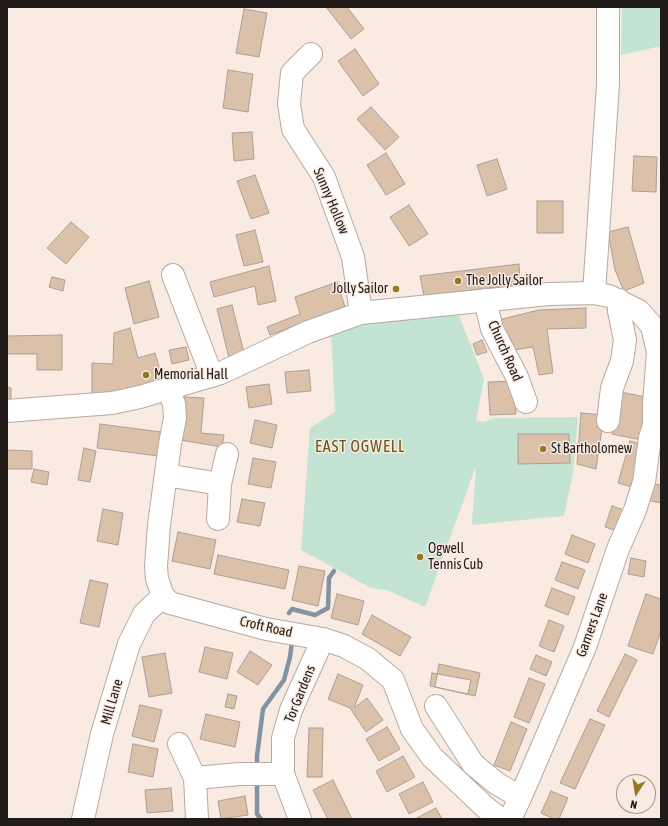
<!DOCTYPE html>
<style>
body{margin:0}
#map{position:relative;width:668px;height:826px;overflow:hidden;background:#f9eae2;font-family:"Asap Condensed",sans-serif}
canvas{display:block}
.frame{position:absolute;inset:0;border:8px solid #201b18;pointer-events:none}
.north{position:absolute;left:616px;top:774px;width:40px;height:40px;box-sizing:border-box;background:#f9eae2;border:1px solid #a29791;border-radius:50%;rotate:192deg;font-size:11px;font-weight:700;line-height:16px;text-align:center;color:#201b18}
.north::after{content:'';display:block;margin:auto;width:14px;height:18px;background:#917b22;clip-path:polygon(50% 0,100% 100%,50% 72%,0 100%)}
</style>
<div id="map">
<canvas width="668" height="826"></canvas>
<div class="frame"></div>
<div class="north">N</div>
</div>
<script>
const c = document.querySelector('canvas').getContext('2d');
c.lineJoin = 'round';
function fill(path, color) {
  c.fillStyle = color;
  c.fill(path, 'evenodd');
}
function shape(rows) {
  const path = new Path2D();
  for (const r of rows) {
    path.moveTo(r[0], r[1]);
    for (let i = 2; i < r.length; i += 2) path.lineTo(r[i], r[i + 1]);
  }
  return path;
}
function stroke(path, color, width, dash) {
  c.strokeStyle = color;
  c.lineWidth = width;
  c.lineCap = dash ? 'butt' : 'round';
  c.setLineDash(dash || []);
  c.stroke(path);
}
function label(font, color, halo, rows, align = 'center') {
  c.font = font + ' "Asap Condensed",sans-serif';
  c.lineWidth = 3;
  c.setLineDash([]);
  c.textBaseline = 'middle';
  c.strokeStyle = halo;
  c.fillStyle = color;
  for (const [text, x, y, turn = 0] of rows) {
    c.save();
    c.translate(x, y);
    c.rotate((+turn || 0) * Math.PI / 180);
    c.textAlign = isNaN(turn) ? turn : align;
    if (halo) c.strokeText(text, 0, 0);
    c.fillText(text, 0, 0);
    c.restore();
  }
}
fill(shape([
 [622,7,661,7,661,46,621,55],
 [458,313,484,379,476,421,484,422,495,418,578,417,573,473,564,516,472,525,476,466,425,607,387,590,371,588,301,550,310,428,335,412,331,331,357,325]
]), '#c3e3d3');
stroke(shape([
 [289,613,292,609,315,615,328,608,329,578,334,571],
 [257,768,257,756,263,709,284,680,290,657,292,642],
 [257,780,257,814,261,819]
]), '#8393a3', 4.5);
const building = shape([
 [326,7,347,7,364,29,351,39,326,7],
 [244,9,267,13,259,57,236,53,244,9],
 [355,49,379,84,363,96,338,61,355,49],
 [228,70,253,74,248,112,223,108,228,70],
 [371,107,399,137,385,150,357,119,371,107],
 [252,132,254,159,234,161,232,133,252,132],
 [386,153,405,184,386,195,367,165,386,153],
 [634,156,657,157,656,192,632,191,634,156],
 [497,159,507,189,487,196,477,165,497,159],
 [255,175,269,213,251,219,237,181,255,175],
 [537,201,563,201,563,233,537,233,537,201],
 [409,205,428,234,409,246,390,217,409,205],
 [71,222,89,237,66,264,47,248,71,222],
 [628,227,644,283,624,291,615,270,608,232,628,227],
 [255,230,263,262,244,266,236,235,255,230],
 [519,264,520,284,424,296,420,276,519,264],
 [269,266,276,301,258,305,255,286,214,297,210,282,269,266],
 [52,277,65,280,63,291,49,287,52,277],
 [149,281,159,317,134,324,125,288,149,281],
 [337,282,345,307,270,335,267,327,300,314,295,297,337,282],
 [232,305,244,353,229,358,217,309,232,305],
 [586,308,586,328,547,329,553,373,539,375,533,347,508,351,498,320,539,310,586,308],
 [130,328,138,358,155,353,163,380,92,399,92,363,113,364,114,333,130,328],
 [62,335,62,370,37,370,37,354,7,354,7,336,62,335],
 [482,340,487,352,477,355,473,344,482,340],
 [186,347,189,360,172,364,169,350,186,347],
 [309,370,311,391,287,393,285,372,309,370],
 [514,381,516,414,490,415,488,382,514,381],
 [269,384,272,404,249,408,246,387,269,384],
 [7,387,11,388,11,400,7,400,7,387],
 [621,392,650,398,641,440,612,434,621,392],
 [184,397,204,398,201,433,224,435,222,447,180,440,184,397],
 [581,413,604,415,596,469,577,464,581,413],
 [255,420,277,425,272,448,250,443,255,420],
 [100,424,161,432,158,456,97,448,100,424],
 [518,434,569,434,570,463,518,464,518,434],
 [630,441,645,445,632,487,618,483,630,441],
 [84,448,96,451,90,482,78,480,84,448],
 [7,450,32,451,32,469,7,469,7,450],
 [253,458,276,462,271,488,248,484,253,458],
 [34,469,49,472,47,485,31,482,34,469],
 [646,482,661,485,661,503,642,499,646,482],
 [242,499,265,503,260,526,237,522,242,499],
 [612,506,624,510,617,531,605,527,612,506],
 [103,509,123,513,118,545,97,541,103,509],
 [178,532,216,540,210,569,172,561,178,532],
 [572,535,595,544,588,563,565,554,572,535],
 [218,555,289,570,285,589,214,574,218,555],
 [631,558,646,561,644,577,628,574,631,558],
 [562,562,585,570,578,589,555,580,562,562],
 [299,566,325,571,318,606,292,600,299,566],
 [90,580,108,584,99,627,80,623,90,580],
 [552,588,575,597,568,615,545,606,552,588],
 [337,594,364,601,358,625,331,618,337,594],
 [646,594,661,599,661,631,653,654,628,646,646,594],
 [372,615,411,637,400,656,362,634,372,615],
 [549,620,564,626,554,652,539,646,549,620],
 [205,647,233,653,227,679,199,672,205,647],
 [250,651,272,665,258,685,237,672,250,651],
 [165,653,172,693,149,697,142,657,165,653],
 [625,654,637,660,609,717,597,711,625,654],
 [536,655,552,662,546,676,530,669,536,655],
 [439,664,480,673,475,696,435,687,439,664],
 [432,673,471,680,468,694,430,686,432,673],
 [338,674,363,685,354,708,367,698,383,720,366,732,350,708,328,699,338,674],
 [529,678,545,684,529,723,514,717,529,678],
 [228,694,237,696,234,709,225,707,228,694],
 [140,705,162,710,154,742,132,736,140,705],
 [206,714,240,722,235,747,200,739,206,714],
 [590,719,605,725,575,789,560,783,590,719],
 [511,722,527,729,510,771,494,765,511,722],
 [387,727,400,749,379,761,366,739,387,727],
 [309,728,323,728,322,777,307,777,309,728],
 [133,744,158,749,153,777,128,772,133,744],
 [403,756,415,777,387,792,376,771,403,756],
 [333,780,352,819,328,819,313,790,333,780],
 [423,782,433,802,409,814,399,794,423,782],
 [171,788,173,811,147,813,145,790,171,788],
 [551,791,568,798,559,819,554,819,541,813,551,791],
 [245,796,248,815,221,819,218,801,245,796],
 [436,808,442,819,415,819,436,808]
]);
fill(building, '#dbc0aa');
stroke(building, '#ab9f96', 1);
const minor = shape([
 [311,54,292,73,289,104,293,129,324,177,353,257,361,313],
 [173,275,212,376],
 [594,293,608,84,608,7],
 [485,300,492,329,517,377,526,402],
 [168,388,174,404,175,418,170,444,159,525,156,566,157,579,163,596,170,603,266,629,323,639,344,646,368,659,393,680,412,729,432,757,486,808,500,819],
 [7,411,112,403,140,397,221,373,308,332,361,313,549,294,594,293,609,296,639,311,652,326,658,352,654,404,654,425,650,438,644,482,635,510,618,549,585,647,521,796,510,819],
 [608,421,612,388,622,361,625,340,619,311,619,300],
 [166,475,220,484],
 [218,519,220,484,227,454],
 [436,706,473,764,496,783,513,793,521,796],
 [179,744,195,778,197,819],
 [195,778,240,774,283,774],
 [83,819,102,734,129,644,144,614,163,596],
 [300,819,283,774,283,738,291,710,323,639]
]);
stroke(minor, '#b7a9a1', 24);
stroke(minor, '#fff', 22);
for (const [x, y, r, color] of [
 [458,281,4,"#917b22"],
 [396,289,4,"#917b22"],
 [146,375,4,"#917b22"],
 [543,449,4,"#917b22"],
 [420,557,4,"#917b22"]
]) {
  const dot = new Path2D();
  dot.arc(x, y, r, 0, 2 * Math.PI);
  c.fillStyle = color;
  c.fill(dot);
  stroke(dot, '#f9eae2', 1.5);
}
label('14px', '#201b18', '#f9eae2', [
 ["Sunny Hollow",331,201,67],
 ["Church Road",505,351,66],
 ["Garners Lane",592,625,-70],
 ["Croft Road",266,627,13],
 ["Tor Gardens",300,694,-68],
 ["Mill Lane",112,702,-74]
]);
label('14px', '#201b18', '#f9eae2', [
 ["The Jolly Sailor",466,281],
 ["Jolly Sailor",388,289,"right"],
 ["Memorial Hall",154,375],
 ["St Bartholomew",551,449],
 ["Ogwell",428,549],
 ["Tennis Cub",428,565]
], 'left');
c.letterSpacing = '1px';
label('16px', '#645519', '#f9eae2', [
 ["EAST OGWELL",360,447]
]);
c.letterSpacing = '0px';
</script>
